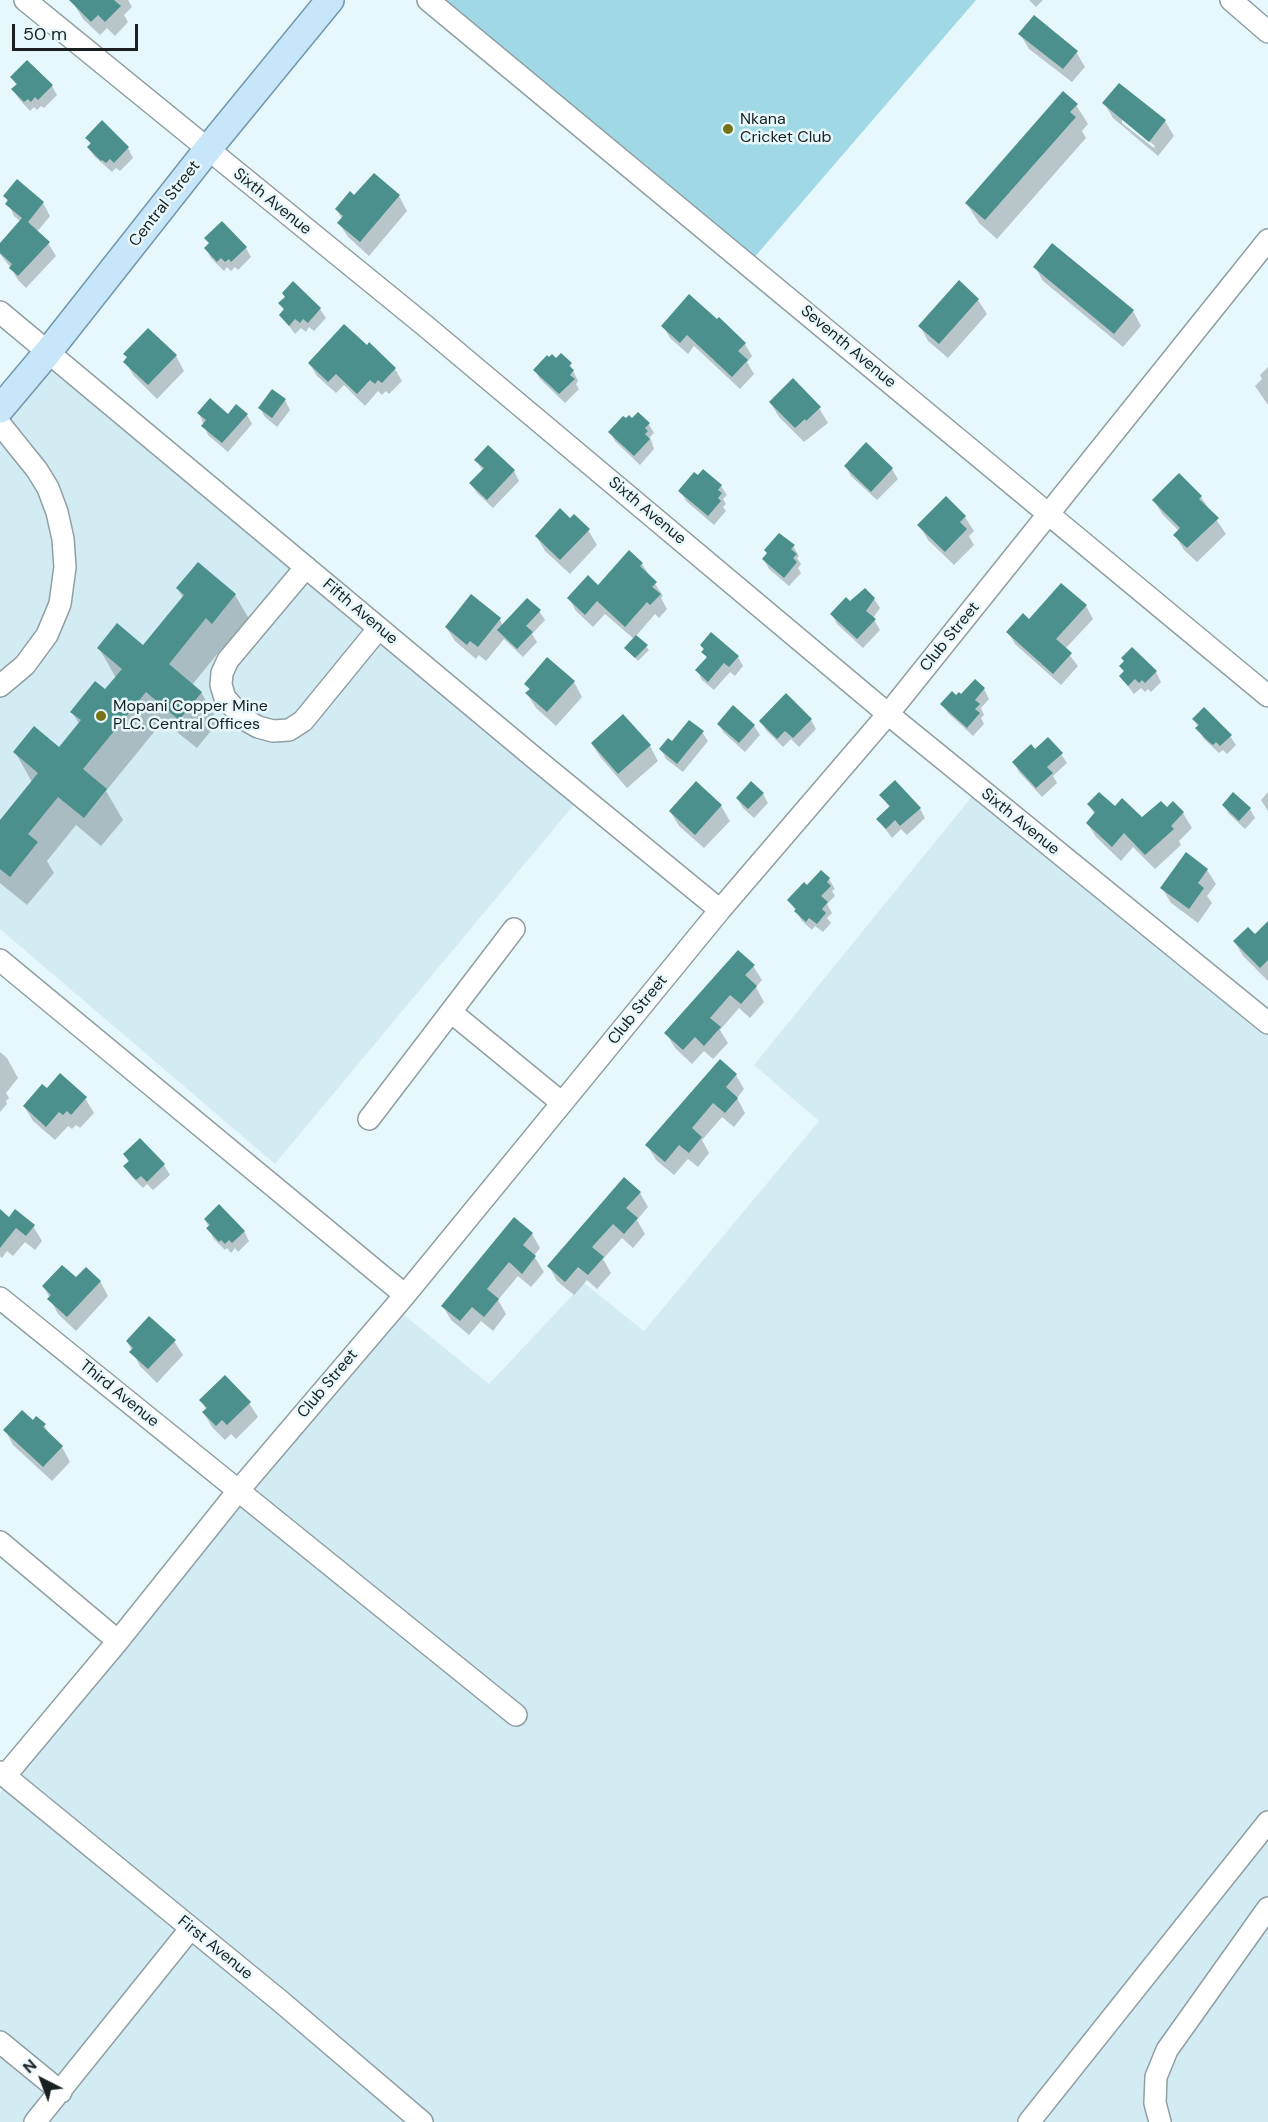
<!DOCTYPE html>
<style>
body{margin:0}
#map{position:relative;width:1268px;height:2122px;overflow:hidden;background:#e7f8fc;font-family:"DM Sans",sans-serif}
canvas{display:block}
.north{position:absolute;left:12px;top:2050px;width:60px;height:60px;-webkit-text-stroke:4px #e7f8fc;paint-order:stroke;rotate:318deg;font-size:16px;font-weight:700;line-height:24px;text-align:center;color:#1a2022}
.north::after{content:'';display:block;margin:auto;width:21px;height:27px;background:#1a2022;clip-path:polygon(50% 0,100% 100%,50% 72%,0 100%)}
.scale{position:absolute;left:12px;top:24px;width:126px;height:27px;box-sizing:border-box;border:3px solid #1a2022;border-top:0;padding-left:8px;font-size:18px;line-height:21px;white-space:nowrap;color:#1a2022;-webkit-text-stroke:4px #e7f8fc;paint-order:stroke}
</style>
<div id="map">
<canvas width="1268" height="2122"></canvas>
<div class="north">N</div>
<div class="scale">50 m</div>
</div>
<script>
const c = document.querySelector('canvas').getContext('2d');
c.lineJoin = 'round';
function fill(path, color) {
  c.fillStyle = color;
  c.fill(path, 'evenodd');
}
function shape(rows) {
  const path = new Path2D();
  for (const r of rows) {
    path.moveTo(r[0], r[1]);
    for (let i = 2; i < r.length; i += 2) path.lineTo(r[i], r[i + 1]);
  }
  return path;
}
function stroke(path, color, width, dash) {
  c.strokeStyle = color;
  c.lineWidth = width;
  c.lineCap = dash ? 'butt' : 'round';
  c.setLineDash(dash || []);
  c.stroke(path);
}
function label(font, color, halo, rows, align = 'center') {
  c.font = font + ' "DM Sans",sans-serif';
  c.lineWidth = 5;
  c.setLineDash([]);
  c.textBaseline = 'middle';
  c.strokeStyle = halo;
  c.fillStyle = color;
  for (const [text, x, y, turn = 0] of rows) {
    c.save();
    c.translate(x, y);
    c.rotate((+turn || 0) * Math.PI / 180);
    c.textAlign = isNaN(turn) ? turn : align;
    if (halo) c.strokeText(text, 0, 0);
    c.fillText(text, 0, 0);
    c.restore();
  }
}
fill(shape([
 [54,364,577,801,275,1164,0,929,0,431],
 [978,789,1268,1024,1268,2122,0,2122,0,1793,399,1311,489,1384,584,1283,644,1331,819,1121,754,1065]
]), '#d3ecf3');
fill(shape([
 [431,0,976,0,753,259]
]), '#a1d8e6');
fill(shape([
 [77,0,128,0,132,7,124,15,128,22,115,36,107,28,100,35,83,19,74,4],
 [1029,0,1043,0,1036,7],
 [1020,34,1076,52,1085,67,1072,82,1029,49],
 [12,78,52,86,57,95,44,108,41,106,37,110,34,107,30,111,19,99,13,90,17,86],
 [1119,85,1165,121,1174,136,1158,156,1113,118,1104,103],
 [1122,119,1155,146,1154,148,1122,123],
 [1076,105,1088,124,1082,131,1086,138,997,239,979,223,967,204],
 [102,122,128,148,133,158,120,171,116,168,112,172,94,156,88,147,91,145,87,138],
 [374,175,399,196,407,211,369,256,348,237,339,223,342,219,336,209,354,197],
 [17,182,43,203,50,216,37,232,48,243,56,256,26,288,18,280,11,268,0,254,0,245,21,222,14,216,5,196],
 [206,238,246,248,251,257,238,270,235,267,231,271,227,267,224,271,211,258,206,248,210,244],
 [1035,267,1133,311,1141,326,1123,347,1043,281],
 [978,300,987,314,948,358,928,341,920,326],
 [280,303,320,309,326,318,314,331,309,327,306,332,301,328,295,334,281,315,285,311],
 [663,326,745,344,752,356,747,362,754,374,740,389,694,346,688,354,670,338],
 [125,354,176,356,184,371,157,399,134,376,125,362,128,359],
 [556,360,570,364,578,381,576,384,579,389,565,403,540,379,535,370],
 [309,363,395,369,402,381,389,394,386,391,382,395,378,391,365,406,344,385,336,393,317,376],
 [1268,367,1268,405,1255,386,1262,379,1260,375],
 [285,400,290,410,277,427,265,417,260,408],
 [770,402,819,408,828,423,804,442,779,417],
 [199,413,228,416,247,415,252,424,228,452,208,435],
 [648,423,654,433,650,437,654,449,640,465,615,441,610,432],
 [866,445,892,469,898,479,877,500,851,476,846,466],
 [476,460,514,471,519,481,493,508,477,493,471,484,483,471],
 [721,486,727,495,723,499,726,504,723,507,726,511,714,525,686,501,680,491],
 [1201,497,1226,534,1197,562,1184,550,1175,535,1179,531,1163,515,1154,501],
 [965,517,974,531,969,536,974,545,954,565,928,540,919,525],
 [570,520,588,530,597,545,570,574,545,551,536,536],
 [793,546,799,556,797,558,801,564,798,568,801,573,789,586,769,569,764,560],
 [642,564,663,596,661,598,667,609,659,618,655,614,636,636,649,650,638,661,626,648,634,639,605,614,593,627,576,611,569,598,598,587],
 [1061,585,1086,606,1093,619,1065,649,1078,666,1061,685,1015,644,1008,632,1029,621],
 [178,589,235,595,252,624,229,652,223,647,192,685,201,692,218,722,197,748,163,721,106,791,123,820,101,846,76,825,47,861,54,873,27,905,0,883,0,822,32,782,15,752,60,749,80,725,72,712,105,691,116,678,99,648,143,647,183,598],
 [874,599,880,608,873,618,880,630,863,648,837,624,832,614,850,603],
 [539,611,545,620,532,634,537,642,523,657,504,639,486,661,479,655,476,659,455,641,446,627,500,619,503,626],
 [702,645,738,657,743,666,735,676,730,672,714,690,702,680,697,670,707,659],
 [1132,649,1156,672,1161,682,1151,692,1148,689,1145,692,1141,688,1134,694,1121,677,1125,673,1121,667],
 [975,681,984,689,989,699,981,708,984,715,981,718,984,724,973,736,948,713,942,704,961,696],
 [574,682,582,697,556,726,536,708,527,694,530,691,526,684],
 [1194,719,1230,736,1236,745,1227,754,1223,750,1219,753,1203,738],
 [811,720,816,729,799,747,791,739,783,747,766,730,761,721],
 [718,724,754,726,760,735,745,752,724,733],
 [702,732,708,741,683,772,666,759,661,749,672,743],
 [592,744,650,746,658,761,627,788,601,758],
 [1035,751,1061,754,1067,763,1053,776,1057,783,1042,797,1019,772,1014,762],
 [894,782,920,809,925,818,907,835,901,829,892,838,878,819,890,808,881,795],
 [1268,792,1268,811,1261,800],
 [763,794,768,803,754,818,743,808,737,798],
 [1173,803,1183,813,1192,828,1179,841,1181,845,1155,869,1133,847,1121,861,1096,837,1087,823,1095,815,1089,805,1142,819,1167,809],
 [1224,805,1250,809,1255,818,1245,829,1229,814],
 [721,806,730,821,704,848,679,826,670,811],
 [1207,870,1216,884,1207,896,1212,903,1198,923,1171,903,1162,888],
 [821,872,829,879,835,889,832,891,835,896,827,904,832,913,827,918,831,923,823,932,815,926,812,930,802,921,789,900,807,887],
 [1268,923,1268,981,1243,956,1235,942,1255,936],
 [753,966,762,980,756,987,764,1002,750,1018,739,1008,720,1030,728,1043,713,1059,704,1051,692,1064,675,1048,666,1033],
 [0,1052,7,1058,18,1078,6,1093,9,1098,6,1101,7,1104,0,1112],
 [736,1075,744,1089,737,1098,745,1113,734,1127,722,1117,702,1140,709,1153,698,1167,688,1159,674,1175,656,1160,647,1145],
 [47,1090,85,1098,94,1113,80,1128,76,1125,72,1129,68,1126,55,1140,33,1121,24,1106],
 [140,1140,164,1165,170,1175,153,1190,147,1184,143,1188,131,1176,125,1167,129,1163,125,1155],
 [640,1193,648,1207,637,1220,645,1234,633,1248,622,1238,603,1259,611,1273,597,1289,587,1280,574,1295,557,1281,549,1266],
 [0,1211,9,1219,33,1226,42,1241,35,1250,25,1242,13,1256,7,1251,2,1258,0,1256],
 [205,1219,244,1231,249,1241,238,1252,235,1248,231,1253,227,1248,225,1250,213,1238],
 [532,1234,540,1248,534,1256,544,1272,531,1287,518,1276,498,1300,506,1314,493,1331,481,1321,469,1335,451,1320,443,1306],
 [76,1280,100,1281,108,1296,76,1331,58,1314,44,1287],
 [127,1341,174,1341,183,1355,157,1383,140,1366],
 [201,1400,249,1403,258,1417,236,1439,231,1434,225,1440,212,1427,204,1413,206,1410],
 [44,1425,51,1437,62,1447,70,1462,52,1481,13,1445,5,1430]
]), '#0003');
fill(shape([
 [69,0,114,0,121,6,105,22,98,15,91,22],
 [1034,15,1078,51,1063,69,1018,34],
 [27,60,53,85,38,100,35,97,31,102,28,99,24,102,11,89,17,84,10,77],
 [1119,83,1166,120,1149,142,1102,103],
 [1063,91,1078,104,1070,112,1076,117,985,220,965,203],
 [102,120,129,147,114,163,110,159,106,163,102,160,101,161,87,147,91,143,85,138],
 [374,173,400,195,360,242,337,223,343,216,335,209,350,191,354,195],
 [17,179,44,202,28,222,50,242,18,276,9,268,12,264,0,253,0,243,22,218,5,204,8,200,3,196],
 [222,221,247,247,231,262,229,259,225,262,221,258,217,262,204,248,209,243,204,238],
 [1052,243,1134,310,1114,334,1033,267],
 [959,280,979,299,939,344,918,326],
 [293,281,321,308,308,323,303,319,300,323,295,319,289,326,279,315,284,309,278,303,285,297,282,293],
 [689,294,717,319,719,317,746,343,738,351,748,360,732,377,687,335,680,343,661,326],
 [344,324,367,345,369,342,396,368,382,383,378,380,375,384,370,380,357,394,336,374,328,382,308,363],
 [148,328,177,355,148,385,123,362,127,357,123,354],
 [561,353,572,363,569,366,574,370,570,375,575,379,559,394,533,370,547,355,549,357,552,354,556,358],
 [793,378,821,407,806,421,805,419,795,428,769,402],
 [272,389,286,399,272,418,258,408],
 [210,398,228,414,236,404,248,414,222,443,201,426,206,420,197,413],
 [638,412,650,423,645,428,648,431,645,434,650,439,634,456,608,432,623,416,626,418,629,415,632,418],
 [866,442,893,468,871,492,844,466],
 [488,445,515,470,487,500,469,483,484,468,474,460],
 [703,469,722,485,718,490,722,493,718,498,721,501,708,516,678,491,694,472,698,475],
 [1179,473,1202,496,1199,499,1219,518,1187,548,1173,535,1180,528,1152,500],
 [946,496,966,516,960,522,967,529,945,552,917,525],
 [560,508,570,518,574,514,590,529,560,560,535,536],
 [779,533,795,545,791,549,797,554,793,558,797,562,784,578,762,559,767,553,764,550],
 [629,550,643,563,640,566,657,582,652,587,661,594,650,605,647,602,625,627,597,601,585,615,567,598,588,575,598,585],
 [198,562,236,594,212,624,206,618,169,664,202,692,179,720,146,692,83,769,107,789,84,818,58,797,28,834,38,842,10,877,0,869,0,820,38,773,13,752,34,726,59,747,81,720,70,712,95,681,105,689,122,669,97,648,117,623,143,645,184,595,176,588],
 [1061,583,1087,605,1056,639,1072,653,1053,674,1006,632,1023,613,1029,619],
 [865,588,875,598,866,611,876,619,857,639,830,614,846,597,850,601],
 [471,594,501,618,478,647,470,641,467,645,445,627],
 [527,598,541,610,526,626,533,632,517,649,497,630],
 [711,632,739,656,729,667,724,663,708,682,695,670,707,657,701,652,704,649,700,645],
 [636,635,648,645,635,658,624,648],
 [1132,647,1157,671,1145,683,1142,680,1139,683,1135,679,1128,686,1119,676,1124,671,1119,666,1124,661,1121,658],
 [547,657,575,681,547,712,525,693,530,689,524,684],
 [975,679,985,688,975,700,980,704,975,709,980,713,967,728,940,704,952,691,956,695,959,692,961,694],
 [786,693,812,719,793,738,785,731,777,739,759,721],
 [733,705,755,725,739,743,717,724],
 [1204,707,1232,735,1220,746,1216,742,1213,745,1209,742,1195,728,1199,725,1192,719],
 [623,714,651,745,618,774,591,743],
 [689,720,704,731,677,764,659,749,668,738,672,741],
 [1048,737,1063,753,1047,767,1053,773,1036,788,1012,762,1031,744,1035,749],
 [895,780,921,808,900,826,895,820,886,829,876,819,890,806,879,795],
 [696,781,722,805,695,835,669,811],
 [751,781,764,793,748,809,736,798],
 [1099,792,1115,806,1122,798,1142,817,1161,801,1167,807,1173,801,1184,812,1171,826,1174,829,1145,855,1124,833,1112,847,1086,823,1095,812,1087,804],
 [1233,792,1251,808,1239,821,1222,805],
 [1186,852,1208,869,1198,883,1204,888,1189,909,1160,888],
 [821,870,830,878,827,882,831,886,821,896,828,902,822,909,826,913,817,924,809,918,806,922,794,911,796,909,787,900,804,882,807,885],
 [1268,921,1268,960,1260,968,1233,941,1248,927,1255,934],
 [738,950,755,965,745,975,757,986,741,1004,730,995,710,1018,721,1027,704,1046,695,1037,683,1050,664,1033],
 [720,1059,737,1074,726,1087,738,1098,725,1113,713,1103,692,1128,702,1137,689,1153,679,1145,665,1162,645,1145],
 [60,1073,87,1097,71,1115,67,1111,63,1115,59,1112,46,1127,23,1106,42,1084,47,1088],
 [140,1138,165,1164,147,1182,141,1176,136,1180,123,1166,129,1161,123,1154],
 [624,1177,641,1192,626,1208,638,1218,624,1234,613,1224,592,1247,604,1257,588,1275,578,1267,565,1282,547,1266],
 [219,1204,245,1231,232,1243,229,1240,225,1244,221,1240,219,1242,206,1228,210,1225,204,1219],
 [0,1209,9,1217,15,1209,35,1225,26,1236,16,1228,0,1248],
 [514,1217,533,1233,523,1245,536,1256,522,1274,509,1262,487,1289,499,1299,484,1317,472,1307,460,1321,441,1306],
 [62,1265,76,1277,86,1267,101,1281,67,1317,47,1299,51,1295,42,1286],
 [149,1316,176,1340,148,1369,129,1352,133,1348,126,1341],
 [225,1375,251,1402,227,1425,222,1420,216,1426,202,1412,207,1408,199,1400],
 [22,1410,33,1420,36,1416,46,1424,43,1427,63,1446,43,1467,3,1430]
]), '#4c908e');
const minor = shape([
 [25,0,423,324,888,714,1268,1023],
 [428,0,1268,696],
 [1231,0,1268,32],
 [0,312,537,760,720,910],
 [0,424,37,470,48,488,57,512,63,539,65,567,60,604,47,635,25,665,0,686],
 [306,567,228,660,222,673,221,685,225,698,244,719,258,727,273,731,289,730,303,721,379,628],
 [0,960,405,1295],
 [451,1012,562,1103],
 [369,1119,514,929],
 [0,1298,516,1715],
 [0,1542,118,1641],
 [0,1772,279,2000,422,2122],
 [5,1776,118,1641,238,1491,405,1295,720,910,888,714,1268,240],
 [0,2042,61,2092],
 [35,2122,191,1928],
 [1029,2122,1268,1822],
 [1160,2122,1155,2103,1156,2077,1167,2050,1268,1908]
]);
const major = shape([
 [0,409,48,352,208,149,330,0]
]);
stroke(minor, '#8f9fa3', 24);
stroke(major, '#7296ac', 30);
stroke(minor, '#fff', 21);
stroke(major, '#c7e6fa', 27);
for (const [x, y, r, color] of [
 [728,129,6,"#767317"],
 [101,716,6,"#767317"]
]) {
  const dot = new Path2D();
  dot.arc(x, y, r, 0, 2 * Math.PI);
  c.fillStyle = color;
  c.fill(dot);
  stroke(dot, '#e7f8fc', 2);
}
label('16px', '#1a2022', '#e7f8fc', [
 ["Nkana",740,120],
 ["Cricket Club",740,138],
 ["Mopani Copper Mine",113,707],
 ["PLC. Central Offices",113,725]
], 'left');
label('16px', '#1a2022', '#e7f8fc', [
 ["Sixth Avenue",272,202,39],
 ["Central Street",165,204,-52],
 ["Seventh Avenue",848,347,40],
 ["Sixth Avenue",647,511,40],
 ["Fifth Avenue",360,612,40],
 ["Club Street",950,637,-51],
 ["Sixth Avenue",1020,822,39],
 ["Club Street",638,1010,-51],
 ["Club Street",328,1384,-50],
 ["Third Avenue",119,1394,39],
 ["First Avenue",215,1948,39]
]);
</script>
